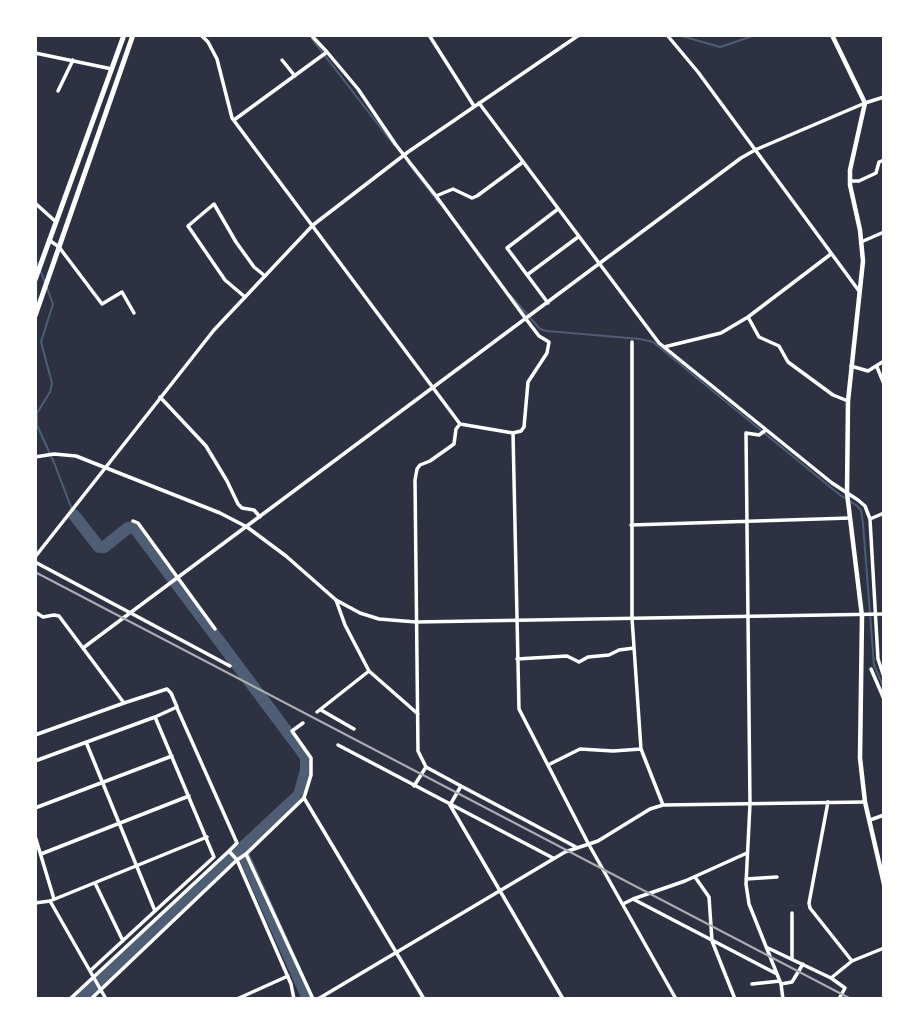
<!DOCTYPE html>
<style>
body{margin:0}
#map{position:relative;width:919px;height:1034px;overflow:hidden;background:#2d3142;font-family:Figtree,sans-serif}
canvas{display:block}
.frame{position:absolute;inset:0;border:37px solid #fff;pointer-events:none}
</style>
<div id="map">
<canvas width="919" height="1034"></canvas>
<div class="frame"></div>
</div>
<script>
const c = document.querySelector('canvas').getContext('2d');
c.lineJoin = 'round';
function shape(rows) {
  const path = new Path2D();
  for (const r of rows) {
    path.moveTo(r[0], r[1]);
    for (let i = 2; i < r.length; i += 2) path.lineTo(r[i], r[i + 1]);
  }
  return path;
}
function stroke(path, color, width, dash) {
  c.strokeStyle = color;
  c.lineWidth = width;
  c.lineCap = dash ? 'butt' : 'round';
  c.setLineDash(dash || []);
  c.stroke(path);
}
stroke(shape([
 [678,35,720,47,756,35],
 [312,39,394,145],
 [408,163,439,203],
 [35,258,39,267],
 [41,272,45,283],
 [47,288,53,304,41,342,52,383,50,392,37,413,37,425,55,465,74,515],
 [511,296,540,329,547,331,640,339,653,342,840,495,856,505,861,510,863,524,874,665,884,688]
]), '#4f5d75', 2);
stroke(shape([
 [74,515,99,547,104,547,128,528,134,527,300,749,306,758,306,770,299,795,80,999],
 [241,849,308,999]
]), '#4f5d75', 12);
stroke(shape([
 [201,35,208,42,217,59,232,118,460,424,513,433,519,709,588,843,676,999],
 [429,35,474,106],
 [667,35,698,72,859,291],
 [327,52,358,89,396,145,436,196,453,189,472,198,477,196,523,162],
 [35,53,112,69],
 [282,60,295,76],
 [58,91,73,60],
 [479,103,659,343,832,483,858,500,865,506,870,519,884,513],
 [234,120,327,52,311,35],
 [35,130,35,134],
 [850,181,859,181,876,173,879,162,884,160],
 [436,196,526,319,539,336,549,342,547,353,528,382,524,427,521,431,513,433],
 [35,203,55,221],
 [49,240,59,247,102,304,122,292,134,313],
 [861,242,884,232],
 [527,275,578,237],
 [245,297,225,280,188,226,214,204,236,242,254,267,265,276],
 [548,303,507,248,558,209],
 [748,317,759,337,779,346,788,362,833,395,848,401],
 [632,342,632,618,641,749,663,805],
 [664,347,721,333,748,317,831,254],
 [851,366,868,371,884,361],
 [877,367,884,384],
 [160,397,206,446,227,481,238,504,242,508,254,510,260,517],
 [766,430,759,435,746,433,750,804,746,884,749,904,781,984,783,999],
 [870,519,878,659,884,677],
 [133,521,138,523,215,629],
 [631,525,850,518],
 [35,562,230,666],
 [336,600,345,625,369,671,418,714],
 [35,612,43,617,54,615,59,616,124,703,167,689,171,693,177,707,155,717,35,761],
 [83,648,741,158,755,150,865,103],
 [517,659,567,656,579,662,588,657,609,655,619,650,634,648],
 [871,669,884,699],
 [177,708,237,843,229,851],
 [321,710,354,729],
 [317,712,369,671],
 [35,735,124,703],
 [86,742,155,911,214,857,155,717],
 [338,745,553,858],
 [548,765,580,749,613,751,641,749],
 [414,786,426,767],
 [461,786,576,847],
 [304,798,424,999],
 [828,802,809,903,810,908,852,961],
 [450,805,461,786,426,767,418,751,415,480,417,469,420,465,430,461,454,444,456,429,460,424],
 [450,805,563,999],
 [35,808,172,756],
 [870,820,884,815],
 [35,836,54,899],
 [41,854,189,796],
 [246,854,304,798,311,775,311,758,292,731,303,723],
 [695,877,709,897,712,941,735,999],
 [746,879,777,877],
 [95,883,123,941],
 [633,899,685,881,747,853],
 [50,901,106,999],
 [35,903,50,901,207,837],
 [623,904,633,899,775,973],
 [768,948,831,978,845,988,839,999],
 [792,959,792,913],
 [90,971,155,911],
 [831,978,852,961,884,948],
 [752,984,780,981],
 [781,984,792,982,803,964],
 [70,999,229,851,237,860,91,999],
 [237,999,288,976],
 [294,999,291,984,237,860,246,854,313,999],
 [318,999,565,852,598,841,650,809,663,805,865,802]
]), '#fff', 3.5);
stroke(shape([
 [865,103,884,97],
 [35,457,54,454,76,456,220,513,247,527,286,556,336,600,360,613,379,619,416,622,884,614],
 [35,557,214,330,313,225,408,152,579,35]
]), '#fff', 3.5);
stroke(shape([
 [832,35,865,103,850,170,850,185,860,230,863,261,848,401,847,493,862,616,860,758,865,802,884,884]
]), '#fff', 4.5);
stroke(shape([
 [35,280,124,35],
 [35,316,133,35]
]), '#fff', 5);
stroke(shape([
 [35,572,851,999]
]), '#abadb3', 2);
</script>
